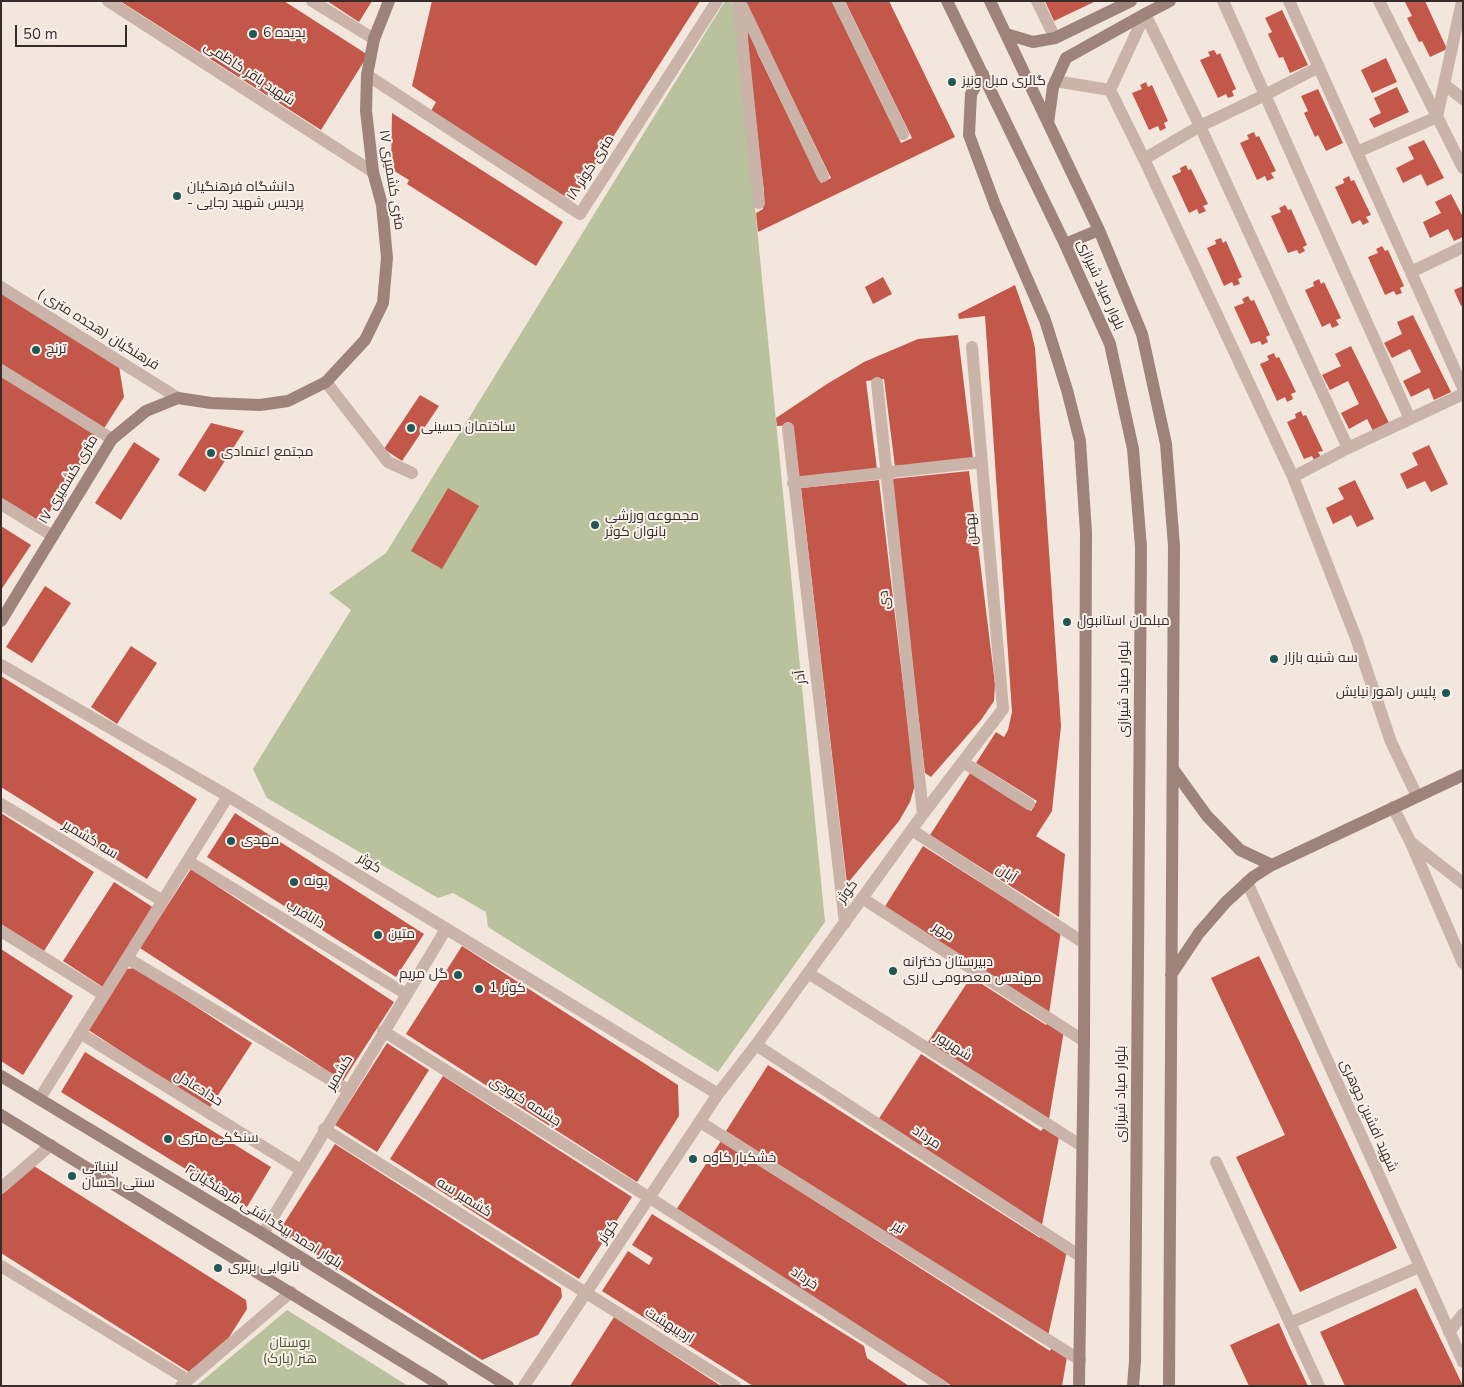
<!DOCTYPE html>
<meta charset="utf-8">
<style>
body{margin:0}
#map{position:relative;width:1464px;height:1387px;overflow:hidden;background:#f2e6dd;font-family:"Nunito Sans",sans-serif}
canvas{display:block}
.frame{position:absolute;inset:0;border:2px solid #372c29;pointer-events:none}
.scale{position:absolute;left:15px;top:25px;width:112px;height:22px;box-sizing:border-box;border:2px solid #372c29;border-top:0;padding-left:6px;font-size:15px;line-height:18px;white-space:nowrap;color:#372c29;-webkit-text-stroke:4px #f9f0ea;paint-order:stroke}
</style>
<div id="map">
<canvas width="1464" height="1387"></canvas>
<div class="frame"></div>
<div class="scale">50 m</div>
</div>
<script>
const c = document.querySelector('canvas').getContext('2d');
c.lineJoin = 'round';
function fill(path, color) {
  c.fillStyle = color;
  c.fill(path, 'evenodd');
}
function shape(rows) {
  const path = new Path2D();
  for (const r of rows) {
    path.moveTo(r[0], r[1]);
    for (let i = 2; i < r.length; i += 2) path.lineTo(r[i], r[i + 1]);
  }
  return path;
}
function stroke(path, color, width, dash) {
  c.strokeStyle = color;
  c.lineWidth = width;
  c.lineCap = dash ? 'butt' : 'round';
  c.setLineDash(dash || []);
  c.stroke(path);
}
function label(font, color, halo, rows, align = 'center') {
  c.font = font + ' "Nunito Sans",Cairo,sans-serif';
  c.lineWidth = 4;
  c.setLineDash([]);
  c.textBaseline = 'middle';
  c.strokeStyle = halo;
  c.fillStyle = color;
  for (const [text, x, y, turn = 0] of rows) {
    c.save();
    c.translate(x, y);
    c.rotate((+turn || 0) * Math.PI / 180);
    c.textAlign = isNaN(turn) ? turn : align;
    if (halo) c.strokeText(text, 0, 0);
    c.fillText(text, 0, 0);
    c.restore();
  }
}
fill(shape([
 [725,1,731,1,736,13,825,922,718,1072,488,927,486,912,453,893,438,898,267,798,253,769,351,610,329,593,386,553],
 [287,1310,408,1386,196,1386]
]), '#b9c19d');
fill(shape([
 [120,1,284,1,368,55,321,130],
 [327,1,372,1,359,22],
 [432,1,700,1,572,201,431,111,436,102,412,86],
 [745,1,832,1,901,143,912,138,845,1,889,1,955,137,758,232,756,213,763,209,764,191,750,78,747,24,758,54,821,183,831,178],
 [1045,1,1096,1,1054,21],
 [1425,1,1447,49,1430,57,1422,41,1419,42,1407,18,1412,16,1405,2],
 [1282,10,1308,65,1290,73,1283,57,1279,58,1268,34,1272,32,1265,18],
 [1214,50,1217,55,1220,53,1236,89,1232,91,1234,96,1228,98,1226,94,1218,98,1200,60,1210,56,1208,52],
 [1386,58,1397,82,1372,93,1361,70],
 [1146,82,1148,87,1152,85,1168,121,1164,123,1166,128,1160,131,1158,126,1149,130,1132,93,1142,89,1140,85],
 [1397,87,1409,112,1374,128,1369,119,1381,113,1374,98],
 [1318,89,1343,143,1326,151,1318,135,1315,137,1304,113,1308,111,1301,96],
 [392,113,563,222,536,266,407,184,409,180,391,169],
 [1254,132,1256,137,1259,136,1276,171,1271,173,1274,178,1267,181,1265,176,1257,180,1240,143,1249,139,1247,135],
 [1424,140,1444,178,1427,186,1421,174,1403,183,1396,168,1414,159,1408,147],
 [1186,165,1188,170,1191,169,1208,204,1203,206,1206,211,1199,214,1197,209,1189,213,1172,176,1181,172,1180,168],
 [1349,176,1351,181,1354,180,1371,215,1366,217,1369,222,1363,225,1360,220,1352,224,1335,187,1344,183,1343,179],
 [1451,194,1463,217,1463,237,1454,241,1448,229,1430,238,1423,222,1441,213,1435,202],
 [1285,205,1288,210,1291,209,1307,245,1303,247,1305,251,1299,254,1297,250,1288,253,1271,216,1281,212,1279,208],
 [1221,238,1223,243,1226,241,1242,277,1238,279,1240,284,1234,286,1232,282,1224,286,1207,248,1216,244,1215,240],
 [1382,246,1385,251,1388,250,1404,286,1400,288,1402,293,1396,295,1394,291,1385,295,1368,257,1378,253,1376,249],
 [883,277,892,294,873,304,865,287],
 [1319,279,1321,284,1324,282,1341,318,1336,320,1339,325,1332,328,1330,323,1322,327,1305,290,1314,286,1313,282],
 [1015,285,1031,331,1035,348,1061,726,1052,811,1036,836,1065,854,1059,917,930,835,970,773,1031,811,1037,801,976,763,996,732,1004,737,1008,730,1012,712,985,316,959,319,958,314],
 [1463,286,1463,305,1461,306,1454,290],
 [1,291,119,366,124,397,103,430,1,365],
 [1248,296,1251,301,1254,300,1270,335,1266,337,1268,342,1262,345,1260,341,1251,344,1234,307,1244,303,1242,299],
 [1413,315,1451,392,1434,400,1429,388,1411,397,1403,381,1421,372,1410,349,1392,358,1384,343,1402,334,1397,322],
 [958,335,973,459,895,467,884,379,866,381,877,469,799,478,793,425,777,426,776,418,827,384,864,362,918,339],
 [1351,346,1389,423,1373,431,1367,419,1349,429,1341,413,1359,404,1348,381,1330,390,1322,375,1341,366,1335,354],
 [1274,353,1276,358,1279,357,1296,392,1291,394,1293,399,1287,402,1285,397,1277,401,1260,364,1269,360,1267,356],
 [1,375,99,437,42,523,1,498],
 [420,395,439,406,402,461,384,449],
 [1301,411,1303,416,1306,415,1323,451,1318,452,1321,457,1314,460,1312,456,1304,459,1287,422,1296,418,1295,414],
 [211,423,244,431,205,492,178,475],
 [134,442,160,459,121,520,95,503],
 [1429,445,1448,484,1431,492,1425,481,1407,489,1400,474,1418,465,1412,453],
 [969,471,995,684,994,701,981,720,931,777,925,773,891,479],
 [879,480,915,785,910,802,899,821,847,884,801,488],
 [1355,480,1374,519,1357,527,1351,515,1333,524,1326,508,1344,499,1338,488],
 [448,488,479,506,442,569,411,551],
 [1,526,31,545,1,590],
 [45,586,71,603,32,663,6,647],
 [131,646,157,663,117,724,91,707],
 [1,676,197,799,147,879,1,787],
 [1,813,94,872,44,951,1,924],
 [235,813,424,934,396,977,207,857],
 [923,846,1044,923,1061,930,1049,1014,884,908],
 [191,869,394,1002,343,1081,140,948],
 [114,882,154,908,103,987,63,961],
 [462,946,678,1085,679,1116,637,1182,406,1034],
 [1,949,73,996,23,1075,1,1061],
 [1259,956,1397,1248,1300,1292,1236,1157,1285,1135,1211,978],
 [136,968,252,1043,209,1109,87,1029,126,969],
 [971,977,1046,1025,1049,1021,1064,1031,1049,1119,928,1042],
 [387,1043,429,1070,377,1152,335,1125],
 [85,1052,271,1167,247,1207,61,1092],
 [921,1054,1041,1131,1044,1127,1059,1137,1042,1225,878,1120],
 [768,1065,1040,1238,1043,1235,1067,1251,1048,1336,726,1131],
 [443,1076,632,1197,579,1279,390,1159],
 [721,1141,1050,1351,1052,1347,1067,1357,1062,1386,952,1386,676,1210],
 [335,1144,561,1288,562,1297,538,1335,482,1360,279,1231],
 [34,1166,246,1300,247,1309,226,1342,189,1372,1,1253,1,1193],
 [652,1214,864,1346,867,1358,909,1386,753,1386,602,1291,628,1251,649,1265,653,1258,632,1245],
 [1416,1288,1463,1386,1345,1386,1320,1332],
 [614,1317,721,1386,570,1386],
 [1279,1323,1289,1346,1308,1386,1249,1386,1230,1345]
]), '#c3584a');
stroke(shape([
 [108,1,373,172],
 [312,1,374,39],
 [738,1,759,203],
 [838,1,903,134],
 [1037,1,1055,38],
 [1223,1,1410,419],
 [1289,1,1463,388],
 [1379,1,1463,168],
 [742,6,823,176],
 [1145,14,1110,90,1144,159,1293,477,1356,638,1391,742,1417,796],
 [1145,14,1200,126,1348,448],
 [367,75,580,214,717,1],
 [1055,81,1110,90],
 [1445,85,1463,99],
 [1357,152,1437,117,1462,1],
 [1144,159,1200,126,1265,95,1319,67],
 [1411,272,1463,247],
 [1,287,178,398],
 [1,370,112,439],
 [326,382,388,462,412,473],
 [877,383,923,814],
 [788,428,845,923],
 [1293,477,1348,448,1463,394],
 [793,483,982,462],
 [1,504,53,536],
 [1,665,228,796,718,1094],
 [963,762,1029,804],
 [1,804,163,901],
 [1393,807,1411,843,1463,963],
 [912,830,1084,943],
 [1413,844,1463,883],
 [188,861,406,994],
 [1247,882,1463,1362],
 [862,898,1084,1041],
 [1,931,104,995],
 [127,958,348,1090],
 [808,973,1082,1146],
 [383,1031,650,1198,942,1386],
 [80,1033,301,1170],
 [756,1045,1080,1256],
 [40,1098,228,796],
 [700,1122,1080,1360],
 [324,1129,735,1386],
 [1216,1162,1319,1386],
 [1,1188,51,1145],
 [263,1234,446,929],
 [1,1266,188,1380],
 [1290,1323,1419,1267],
 [1449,1332,1463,1314],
 [181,1386,291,1292],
 [524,1386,718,1094,756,1045,923,814,1003,709,972,347]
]), '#cab4a9', 12);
stroke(shape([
 [947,1,1065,244,1110,344,1133,449,1141,547,1135,1361,1133,1386],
 [990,1,1099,230,1142,334,1166,444,1174,546,1169,1386],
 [1006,34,1033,42,1055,38,1131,1],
 [983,74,971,94,969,135,995,205,1045,320,1067,390,1080,441,1086,533,1084,1041,1079,1386],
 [1048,123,1053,87,1066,58,1145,14,1170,1],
 [1065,244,1099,230],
 [1,621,112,439,146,411,178,398,211,403,260,405,288,401,326,382,365,340,383,303,387,258,382,205,373,172,366,111,367,75,374,39,389,1],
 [1272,865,1463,775],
 [1171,975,1199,933,1226,902,1253,877,1272,865,1240,850,1207,816,1173,769],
 [1,1076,263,1234,508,1386],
 [1,1115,442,1386]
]), '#9e837b', 12);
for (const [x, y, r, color] of [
 [253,34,5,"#1f5855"],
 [952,82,5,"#1f5855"],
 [177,196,5,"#1f5855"],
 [36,350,5,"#1f5855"],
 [411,428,5,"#1f5855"],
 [211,453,5,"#1f5855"],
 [595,525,5,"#1f5855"],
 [1067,622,5,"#1f5855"],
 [1274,659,5,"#1f5855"],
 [1446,693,5,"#1f5855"],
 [231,841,5,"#1f5855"],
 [294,882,5,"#1f5855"],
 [378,935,5,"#1f5855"],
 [893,971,5,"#1f5855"],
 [458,975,5,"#1f5855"],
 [479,989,5,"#1f5855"],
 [168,1139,5,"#1f5855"],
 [693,1159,5,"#1f5855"],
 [72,1176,5,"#1f5855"],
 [218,1268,5,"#1f5855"]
]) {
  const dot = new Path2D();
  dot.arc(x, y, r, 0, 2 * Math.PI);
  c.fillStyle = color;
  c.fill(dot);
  stroke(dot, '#f9f0ea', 2);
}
label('14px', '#372c29', '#f9f0ea', [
 ["پدیده 6",263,34],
 ["گالری مبل ونیز",962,82],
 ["دانشگاه فرهنگیان",187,188],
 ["- پردیس شهید رجایی",187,204],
 ["ترنج",46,350],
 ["ساختمان حسینی",421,428],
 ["مجتمع اعتمادی",221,453],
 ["مجموعه ورزشی",605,517],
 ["بانوان کوثر",605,533],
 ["مبلمان استانبول",1077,622],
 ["سه شنبه بازار",1284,659],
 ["پلیس راهور نیایش",1436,693,"right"],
 ["مهدی",241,841],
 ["پونه",304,882],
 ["متین",388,935],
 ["دبیرستان دخترانه",903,963],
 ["مهندس معصومی لاری",903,979],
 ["گل مریم",448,975,"right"],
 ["کوثر 1",489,989],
 ["سنگکی متری",178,1139],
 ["خشکبار کاوه",703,1159],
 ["لبنیاتی",82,1168],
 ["سنتی احسان",82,1184],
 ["نانوایی بربری",228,1268]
], 'left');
label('14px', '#372c29', '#f9f0ea', [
 ["شهید باقر کاظمی",249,74,33],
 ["۱۸ متری کوثر",591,168,-57],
 ["۱۷ متری کشمیری",391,180,81],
 ["بلوار صیاد شیرازی",1100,285,66],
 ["فرهنگیان (هجده متری )",98,330,32],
 ["۱۷ متری کشمیری",69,480,-59],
 ["بهمن",972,529,-95],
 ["دی",885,600,-96],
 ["آذر",801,677,-97],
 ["بلوار صیاد شیرازی",1125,689,-90],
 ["سه کشمیر",90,840,31],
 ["کوثر",369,864,31],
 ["آبان",1006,874,33],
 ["کوثر",848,892,-54],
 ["دانافرب",305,915,31],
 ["مهر",943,932,33],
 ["شهریور",953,1047,32],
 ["کشمیر",340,1073,-59],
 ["حدادعادل",198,1089,32],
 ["بلوار صیاد شیرازی",1122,1094,-90],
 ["چشمه کبودی",525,1102,32],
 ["شهید افشین جوهری",1368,1116,66],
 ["مرداد",926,1138,33],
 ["کشمیر سه",464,1198,32],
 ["بلوار احمد بیگداشتی فرهنگیان۲",263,1217,32],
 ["تیر",898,1228,32],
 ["کوثر",609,1232,-56],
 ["خرداد",804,1279,33],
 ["اردیبهشت",669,1326,32]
]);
label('14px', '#4b552d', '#f9f0ea', [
 ["بوستان",290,1344],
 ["(پارک) هنر",290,1360]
]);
</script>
